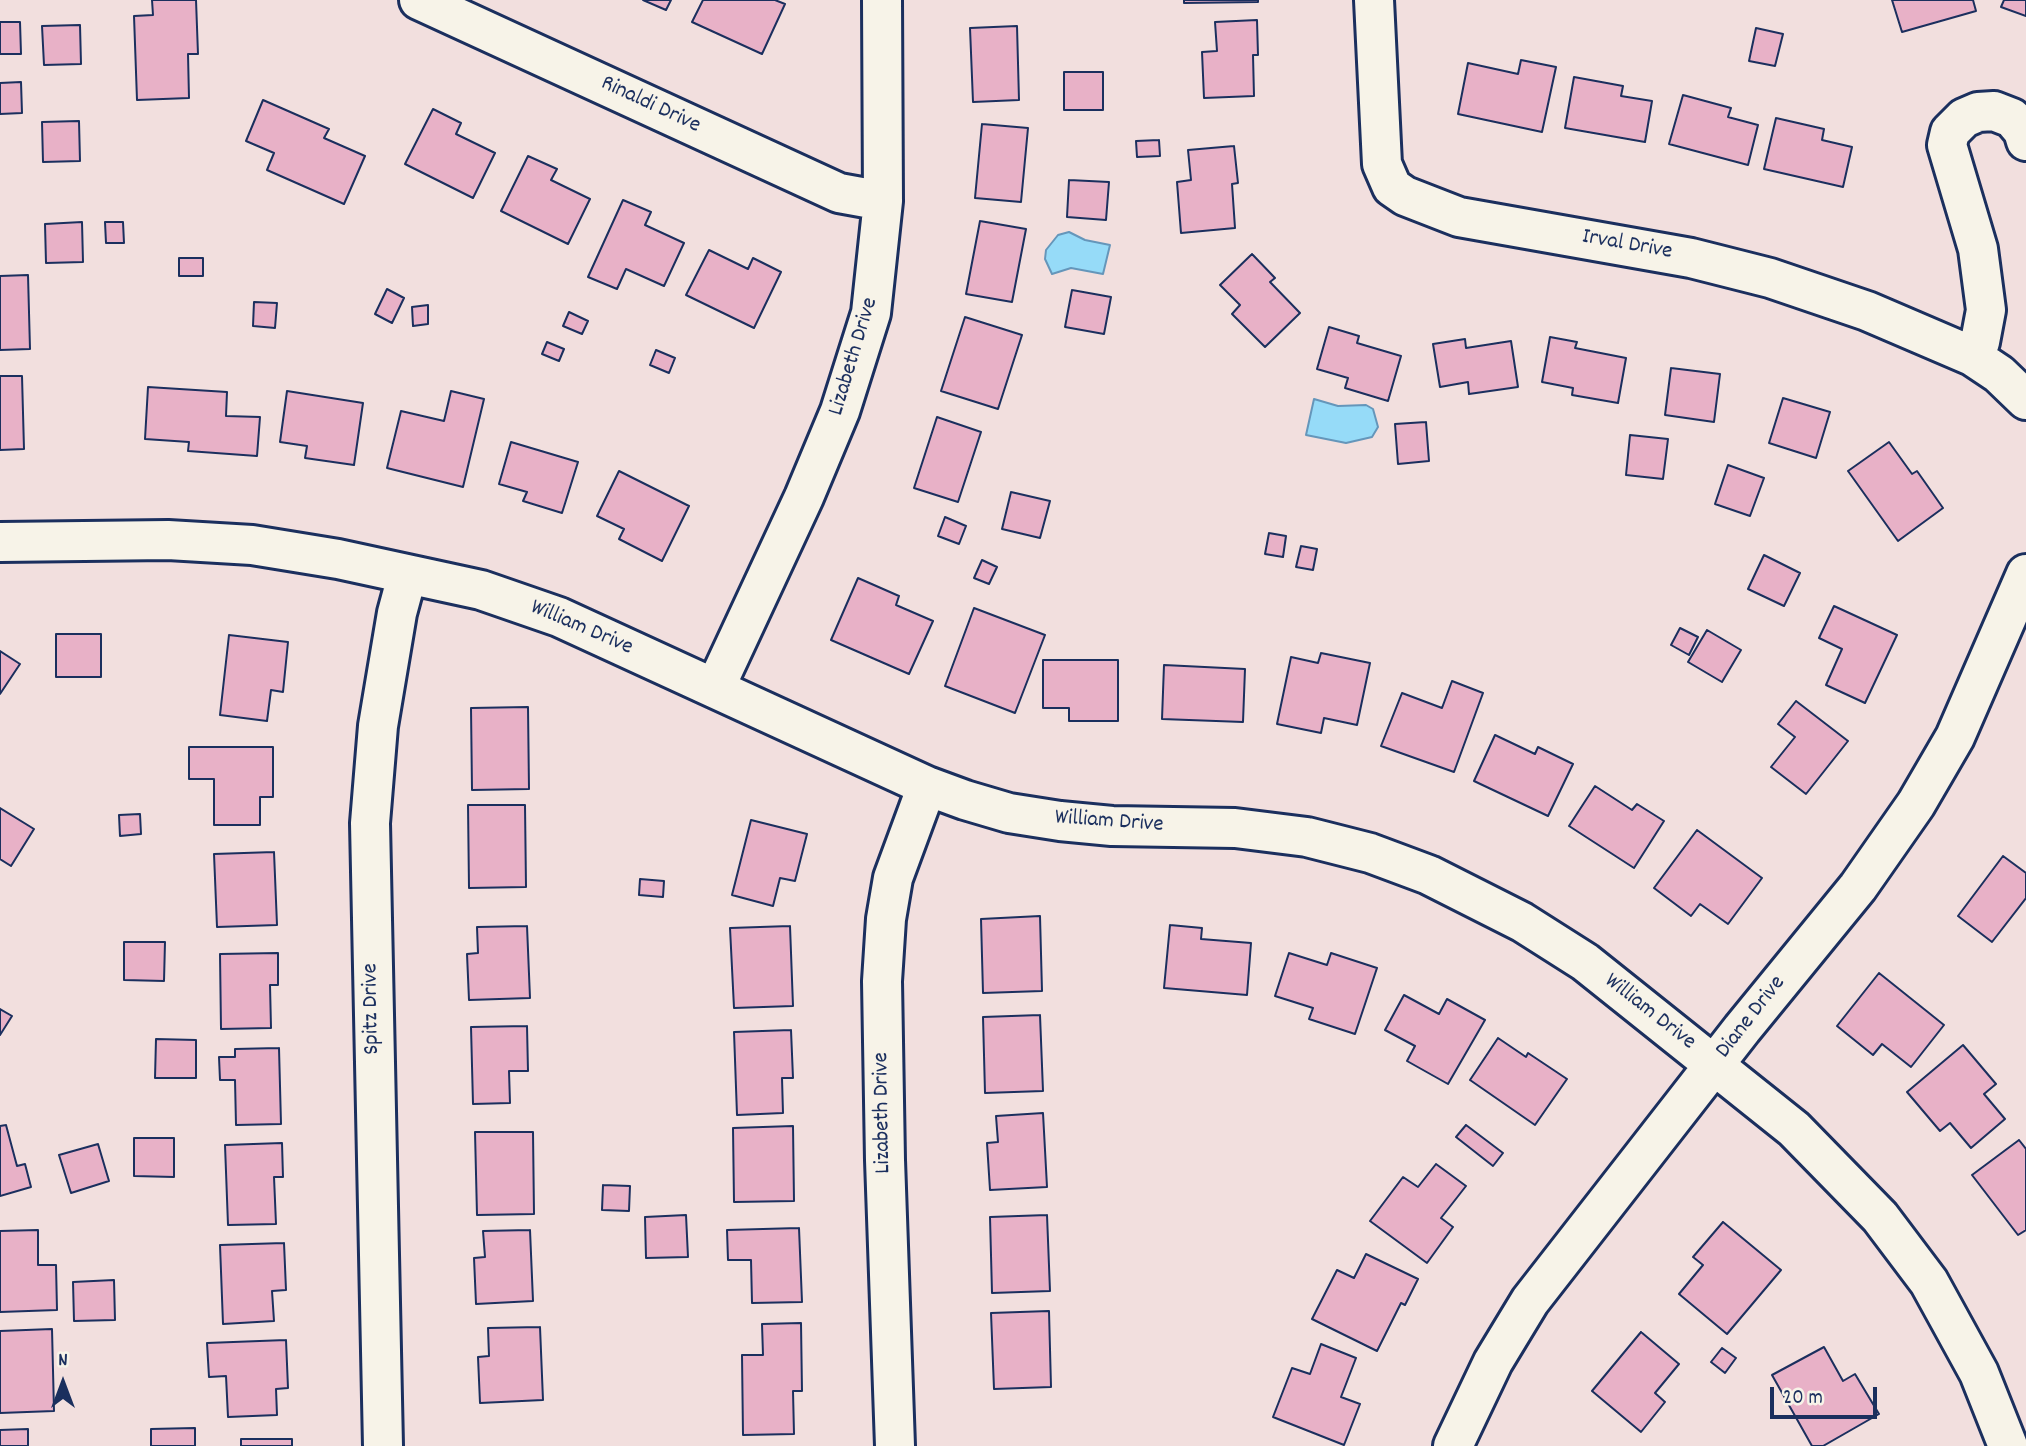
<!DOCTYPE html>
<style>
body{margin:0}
#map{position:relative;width:2026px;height:1446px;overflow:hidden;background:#f2dfde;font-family:Dekko,sans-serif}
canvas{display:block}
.north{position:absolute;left:28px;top:1348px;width:70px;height:70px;-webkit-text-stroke:5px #f7f3e8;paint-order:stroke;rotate:0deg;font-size:19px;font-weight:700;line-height:28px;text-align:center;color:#1b2f5e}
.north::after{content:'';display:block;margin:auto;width:24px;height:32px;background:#1b2f5e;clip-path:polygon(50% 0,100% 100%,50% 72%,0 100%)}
.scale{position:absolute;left:1770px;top:1387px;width:107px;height:32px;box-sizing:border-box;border:4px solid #1b2f5e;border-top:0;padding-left:9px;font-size:21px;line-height:24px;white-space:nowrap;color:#1b2f5e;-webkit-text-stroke:5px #f7f3e8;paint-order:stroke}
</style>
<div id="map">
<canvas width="2026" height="1446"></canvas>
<div class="north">N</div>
<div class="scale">20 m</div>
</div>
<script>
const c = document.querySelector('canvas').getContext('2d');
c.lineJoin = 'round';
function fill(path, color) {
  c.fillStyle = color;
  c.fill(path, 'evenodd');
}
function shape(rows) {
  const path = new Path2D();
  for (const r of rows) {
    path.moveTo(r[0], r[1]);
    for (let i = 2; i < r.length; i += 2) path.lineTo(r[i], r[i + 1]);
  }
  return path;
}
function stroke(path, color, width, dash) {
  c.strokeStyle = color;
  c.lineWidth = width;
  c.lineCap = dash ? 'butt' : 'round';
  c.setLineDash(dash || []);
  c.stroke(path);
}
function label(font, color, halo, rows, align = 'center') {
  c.font = font + ' Dekko,sans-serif';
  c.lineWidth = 7;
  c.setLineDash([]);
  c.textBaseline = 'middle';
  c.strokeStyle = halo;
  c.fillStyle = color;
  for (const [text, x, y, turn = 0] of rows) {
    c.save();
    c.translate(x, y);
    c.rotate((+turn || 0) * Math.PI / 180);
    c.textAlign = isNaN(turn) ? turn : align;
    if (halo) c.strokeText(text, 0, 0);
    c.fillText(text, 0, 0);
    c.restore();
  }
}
const water = shape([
 [1069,232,1085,240,1110,245,1103,274,1071,268,1052,274,1045,259,1046,250,1058,235,1069,232],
 [1314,399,1338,406,1366,405,1373,409,1378,427,1372,437,1346,443,1306,435,1314,399]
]);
fill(water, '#96dbf8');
stroke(water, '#6596ba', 2);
const building = shape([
 [152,0,196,0,198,54,188,54,189,98,137,100,134,16,153,15,152,0],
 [643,0,671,0,666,10,643,0],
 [703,0,775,0,785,4,762,54,692,22,703,0],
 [1184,0,1258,0,1258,2,1184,3,1184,0],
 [1892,0,1973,0,1976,11,1902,32,1892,0],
 [2004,0,2026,0,2026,16,2001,7,2004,0],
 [1257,20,1258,55,1253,55,1254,96,1204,98,1202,52,1217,51,1215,22,1257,20],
 [0,22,20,22,21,54,0,54,0,22],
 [80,25,81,64,44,65,42,26,80,25],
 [1017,26,1019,100,973,102,970,28,1017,26],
 [1756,28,1783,34,1775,66,1749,61,1756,28],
 [1521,60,1556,67,1542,132,1458,114,1468,63,1518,74,1521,60],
 [1064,72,1103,72,1103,110,1064,110,1064,72],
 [1574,77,1623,86,1621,96,1652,101,1645,142,1565,128,1574,77],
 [21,82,22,113,0,114,0,83,21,82],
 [1683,95,1731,108,1728,117,1758,125,1748,165,1669,144,1683,95],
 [263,100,329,129,324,138,365,156,344,204,267,170,274,153,246,141,263,100],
 [433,109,461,123,456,134,495,153,473,198,405,164,433,109],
 [1776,118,1824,129,1822,140,1852,147,1843,187,1764,169,1776,118],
 [79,121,80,161,43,162,42,122,79,121],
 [982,124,1028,128,1021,202,975,198,982,124],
 [1159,140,1160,156,1137,157,1136,141,1159,140],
 [1234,146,1238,183,1232,184,1235,228,1181,233,1177,182,1191,180,1188,150,1234,146],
 [528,156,557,169,551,180,590,199,568,244,501,211,528,156],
 [1069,180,1109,182,1106,220,1067,217,1069,180],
 [623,200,651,212,645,225,684,243,664,286,626,269,617,289,588,277,623,200],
 [980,221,1026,229,1012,302,966,294,980,221],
 [82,222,83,262,46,263,45,224,82,222],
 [105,222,123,222,124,243,106,243,105,222],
 [709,250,748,269,753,258,781,272,754,328,686,295,709,250],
 [1252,254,1275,278,1270,282,1300,313,1265,347,1232,314,1240,305,1220,285,1252,254],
 [179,258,203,258,203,276,179,276,179,258],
 [28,275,30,349,0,350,0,276,28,275],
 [387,289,404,298,392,323,375,314,387,289],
 [1072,290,1111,297,1104,334,1065,327,1072,290],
 [254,302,277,303,275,328,253,326,254,302],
 [428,305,428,324,413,326,412,307,428,305],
 [569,312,588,321,582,334,563,326,569,312],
 [965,317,1022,335,998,409,941,391,965,317],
 [1329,327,1359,336,1357,343,1401,356,1388,401,1345,388,1348,378,1317,369,1329,327],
 [1550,337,1577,342,1575,348,1626,358,1618,403,1572,395,1573,388,1542,382,1550,337],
 [1465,339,1466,348,1511,341,1518,387,1469,394,1468,382,1440,387,1433,344,1465,339],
 [547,342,564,349,559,361,542,354,547,342],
 [656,350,675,358,669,373,650,365,656,350],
 [1671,368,1720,374,1714,422,1665,415,1671,368],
 [0,376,22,376,24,449,0,450,0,376],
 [148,387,227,392,226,416,260,417,257,456,188,451,189,442,145,439,148,387],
 [287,391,363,403,354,465,305,458,307,446,280,442,287,391],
 [451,391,484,399,463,487,387,468,401,411,444,421,451,391],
 [1783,398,1830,412,1816,458,1769,443,1783,398],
 [937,417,981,432,958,502,914,488,937,417],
 [1426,422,1429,461,1398,464,1395,424,1426,422],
 [1630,435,1668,439,1663,479,1626,475,1630,435],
 [511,442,578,462,562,513,523,501,527,492,499,484,511,442],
 [1889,442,1912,474,1917,471,1943,508,1898,541,1848,471,1889,442],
 [1728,465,1764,478,1750,516,1715,504,1728,465],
 [619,471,689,506,662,561,619,539,624,529,597,516,619,471],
 [1011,492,1050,501,1040,538,1002,529,1011,492],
 [945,517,966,526,959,544,938,536,945,517],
 [1269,533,1286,536,1283,557,1265,554,1269,533],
 [1301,546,1317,549,1313,570,1296,567,1301,546],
 [1764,555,1800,573,1784,606,1748,589,1764,555],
 [982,560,997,567,989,584,974,578,982,560],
 [858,578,899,596,896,605,933,621,909,674,831,640,858,578],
 [1834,606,1897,635,1865,703,1826,685,1842,649,1819,638,1834,606],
 [974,608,1045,635,1015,713,945,686,974,608],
 [1680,628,1698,637,1689,655,1671,645,1680,628],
 [1707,630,1741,650,1722,682,1688,662,1707,630],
 [56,634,101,634,101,677,56,677,56,634],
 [229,635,288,642,283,692,271,690,267,721,220,715,229,635],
 [0,651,20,664,0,694,0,651],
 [1321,653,1370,663,1357,725,1324,718,1321,733,1277,724,1291,657,1318,663,1321,653],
 [1043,660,1118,660,1118,721,1069,721,1069,708,1043,708,1043,660],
 [1164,665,1245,669,1243,722,1162,719,1164,665],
 [1452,681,1483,693,1454,772,1381,746,1402,693,1442,708,1452,681],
 [1796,701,1848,741,1806,794,1771,767,1795,737,1778,724,1796,701],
 [528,707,529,789,472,790,471,708,528,707],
 [1495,735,1535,754,1538,747,1573,764,1548,816,1474,781,1495,735],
 [189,747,273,747,273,797,260,797,260,825,214,825,214,779,189,779,189,747],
 [1595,786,1632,810,1637,804,1664,821,1634,868,1569,826,1595,786],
 [468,805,525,805,526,887,469,888,468,805],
 [0,808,34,829,11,866,0,859,0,808],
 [140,814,141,834,120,836,119,815,140,814],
 [751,820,807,834,795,881,780,878,773,906,732,895,751,820],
 [1697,830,1762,878,1728,924,1700,904,1691,916,1654,888,1697,830],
 [274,852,277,925,217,927,214,854,274,852],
 [2003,856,2026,873,2026,898,1992,942,1958,916,2003,856],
 [640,879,664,881,663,897,639,895,640,879],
 [1040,916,1042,991,983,993,981,919,1040,916],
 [1170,925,1202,928,1201,939,1251,943,1247,995,1164,988,1170,925],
 [527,926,530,998,469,1000,467,954,478,953,477,927,527,926],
 [790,926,793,1006,734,1008,730,928,790,926],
 [124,942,165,942,164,981,124,980,124,942],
 [278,953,278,985,270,985,271,1028,221,1029,220,954,278,953],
 [1289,953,1327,965,1331,953,1377,968,1355,1034,1309,1019,1313,1008,1275,996,1289,953],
 [1879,973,1944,1025,1911,1067,1882,1044,1873,1055,1837,1026,1879,973],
 [1404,995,1439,1014,1447,999,1485,1020,1448,1084,1407,1061,1415,1046,1385,1030,1404,995],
 [0,1009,12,1016,0,1035,0,1009],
 [1040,1015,1043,1091,985,1093,983,1017,1040,1015],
 [527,1026,528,1071,509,1071,510,1103,473,1104,471,1027,527,1026],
 [791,1030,793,1078,782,1078,783,1113,737,1115,734,1032,791,1030],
 [1498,1038,1526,1057,1528,1053,1567,1079,1535,1125,1470,1080,1498,1038],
 [156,1039,196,1040,196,1078,155,1078,156,1039],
 [1963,1045,1996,1084,1984,1094,2005,1119,1971,1148,1950,1123,1940,1131,1907,1092,1963,1045],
 [279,1048,281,1124,236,1125,235,1080,220,1080,219,1057,235,1057,235,1049,279,1048],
 [1043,1113,1047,1187,990,1190,987,1143,998,1142,996,1116,1043,1113],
 [6,1125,17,1166,25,1164,31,1187,0,1196,0,1126,6,1125],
 [1466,1125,1503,1153,1493,1166,1456,1137,1466,1125],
 [793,1126,794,1201,734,1202,733,1128,793,1126],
 [475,1132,533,1132,534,1214,477,1215,475,1132],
 [134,1138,174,1138,174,1177,134,1176,134,1138],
 [2019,1140,2026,1149,2026,1230,2018,1235,1972,1175,2019,1140],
 [282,1143,283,1177,274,1177,276,1224,228,1225,225,1145,282,1143],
 [98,1144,109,1181,71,1193,59,1155,98,1144],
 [1436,1164,1466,1186,1441,1218,1453,1227,1427,1263,1370,1221,1403,1177,1418,1187,1436,1164],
 [603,1185,630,1186,629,1211,602,1210,603,1185],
 [686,1215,688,1257,646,1258,645,1217,686,1215],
 [1047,1215,1050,1291,992,1293,990,1217,1047,1215],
 [1723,1222,1781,1270,1727,1334,1679,1294,1703,1265,1693,1257,1723,1222],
 [799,1228,802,1302,752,1303,751,1260,728,1260,727,1230,799,1228],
 [38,1230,38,1265,56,1265,57,1310,0,1312,0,1231,38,1230],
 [530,1230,533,1301,476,1304,474,1258,485,1257,483,1231,530,1230],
 [284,1243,286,1290,272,1291,274,1321,223,1324,220,1245,284,1243],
 [1366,1254,1418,1279,1405,1305,1401,1303,1377,1351,1312,1319,1337,1270,1354,1278,1366,1254],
 [114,1280,115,1320,74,1321,73,1282,114,1280],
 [1049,1311,1051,1387,994,1389,991,1313,1049,1311],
 [801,1323,802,1391,793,1391,794,1434,743,1435,742,1355,763,1355,762,1324,801,1323],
 [540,1327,543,1400,480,1403,478,1357,489,1356,488,1328,540,1327],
 [52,1329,54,1411,0,1413,0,1331,52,1329],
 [1641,1332,1679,1364,1655,1393,1665,1402,1641,1432,1592,1391,1641,1332],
 [286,1340,288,1388,276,1389,277,1415,228,1417,226,1376,209,1377,207,1343,286,1340],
 [1321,1344,1356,1358,1341,1397,1360,1404,1344,1445,1273,1417,1292,1368,1310,1374,1321,1344],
 [1824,1347,1843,1381,1855,1374,1879,1414,1823,1446,1812,1446,1772,1375,1824,1347],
 [1722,1348,1736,1358,1725,1373,1711,1362,1722,1348],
 [195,1428,195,1446,151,1446,151,1429,195,1428],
 [28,1429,28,1446,0,1446,0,1430,28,1429],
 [241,1439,292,1439,292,1446,241,1446,241,1439]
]);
fill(building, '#e8b1c7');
stroke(building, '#1b2f5e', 2);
const street = shape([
 [419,0,839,193,883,201],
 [1374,0,1382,164,1392,187,1405,196,1459,217,1691,258,1770,278,1867,311,1972,356,1999,374,2026,400],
 [1972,356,1980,342,1986,310,1978,249,1947,145,1950,132,1964,118,1978,112,1994,111,2012,118,2023,131,2026,141],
 [0,542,168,540,252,545,338,559,481,590,559,617,927,786,965,800,1009,813,1060,821,1112,826,1235,828,1307,837,1370,853,1429,875,1522,922,1585,962,1794,1129,1880,1217,1929,1282,1979,1373,2008,1446],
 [715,688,804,497,840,411,871,313,883,201,882,0],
 [383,1446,370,823,378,726,397,613,407,576],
 [895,1446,885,1160,882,981,886,919,893,878,927,786],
 [1453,1446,1493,1362,1530,1301,1742,1029,1858,887,1916,804,1955,737,2026,574]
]);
stroke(street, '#1b2f5e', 44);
stroke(street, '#f7f3e8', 38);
label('23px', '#1b2f5e', '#f7f3e8', [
 ["Rinaldi Drive",650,106,25],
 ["Irval Drive",1627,246,10],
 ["Lizabeth Drive",855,357,-73],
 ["William Drive",581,629,23],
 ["William Drive",1109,823,4],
 ["Spitz Drive",373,1009,-91],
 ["William Drive",1649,1013,38],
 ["Diane Drive",1752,1018,-52],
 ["Lizabeth Drive",884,1113,-91]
]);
</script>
